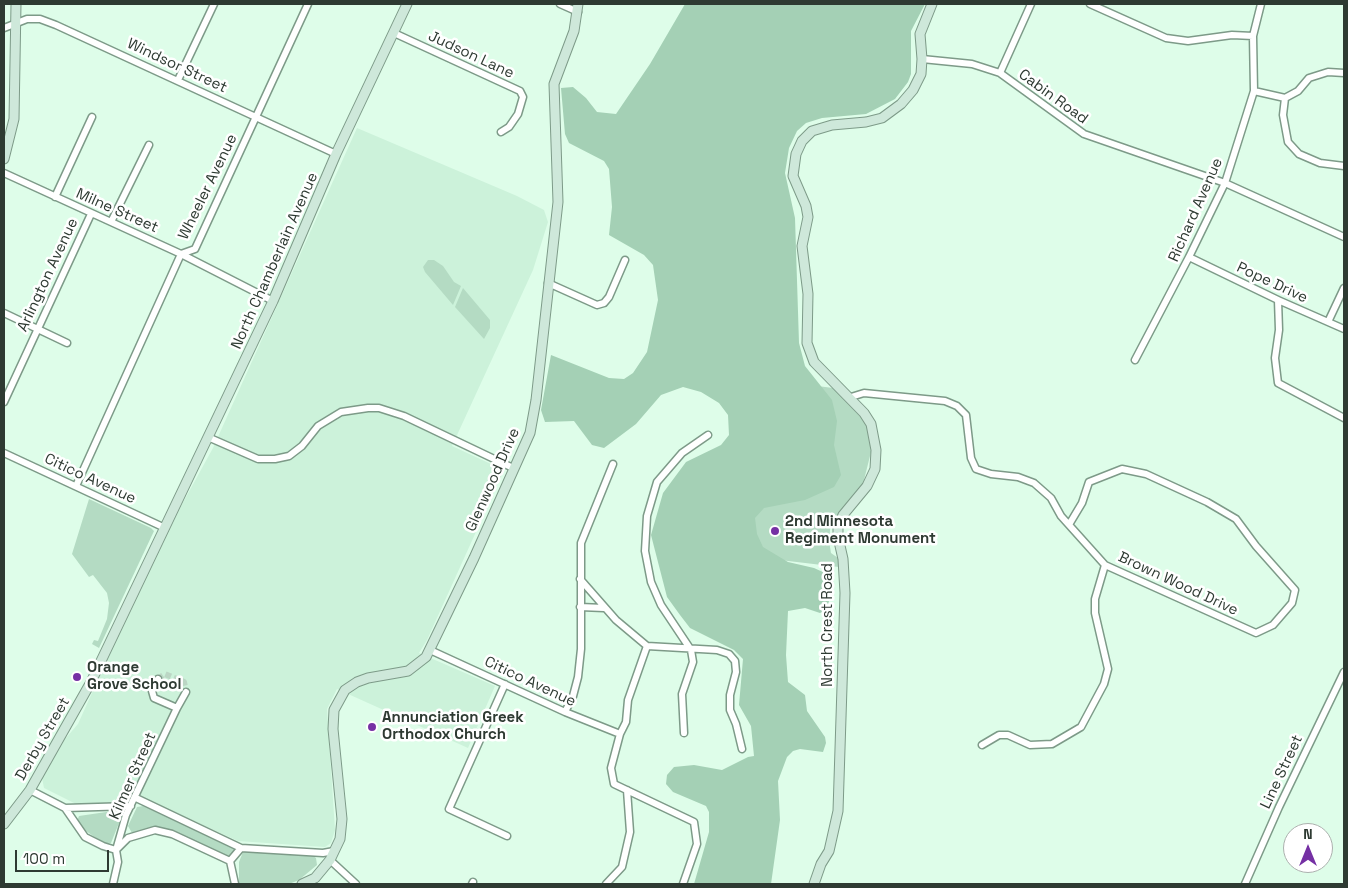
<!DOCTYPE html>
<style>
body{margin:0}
#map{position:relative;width:1348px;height:888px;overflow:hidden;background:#defde9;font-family:"Space Grotesk",sans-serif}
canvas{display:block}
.frame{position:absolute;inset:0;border:5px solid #2e3a32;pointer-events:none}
.north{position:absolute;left:1283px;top:823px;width:50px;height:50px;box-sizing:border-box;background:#fff;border:1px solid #abb0ad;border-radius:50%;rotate:0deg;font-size:14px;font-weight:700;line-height:20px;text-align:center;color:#2e3a32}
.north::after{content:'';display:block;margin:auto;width:18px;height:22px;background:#7530a4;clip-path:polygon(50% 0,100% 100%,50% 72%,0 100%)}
.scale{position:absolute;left:15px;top:850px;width:94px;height:22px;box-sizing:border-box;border:2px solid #2e3a32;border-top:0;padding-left:6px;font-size:15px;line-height:18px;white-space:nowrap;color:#2e3a32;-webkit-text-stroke:4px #fff;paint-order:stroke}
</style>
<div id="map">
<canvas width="1348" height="888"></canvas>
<div class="frame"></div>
<div class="north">N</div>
<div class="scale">100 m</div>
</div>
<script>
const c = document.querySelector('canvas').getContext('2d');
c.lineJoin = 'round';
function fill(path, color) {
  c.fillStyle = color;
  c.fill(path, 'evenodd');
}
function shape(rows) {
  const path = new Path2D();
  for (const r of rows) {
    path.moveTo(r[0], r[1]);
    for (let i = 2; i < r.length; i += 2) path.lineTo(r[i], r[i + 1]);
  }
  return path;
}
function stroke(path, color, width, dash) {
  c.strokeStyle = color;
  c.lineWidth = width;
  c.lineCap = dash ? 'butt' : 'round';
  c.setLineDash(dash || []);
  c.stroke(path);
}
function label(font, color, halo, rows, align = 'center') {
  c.font = font + ' "Space Grotesk",sans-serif';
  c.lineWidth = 5;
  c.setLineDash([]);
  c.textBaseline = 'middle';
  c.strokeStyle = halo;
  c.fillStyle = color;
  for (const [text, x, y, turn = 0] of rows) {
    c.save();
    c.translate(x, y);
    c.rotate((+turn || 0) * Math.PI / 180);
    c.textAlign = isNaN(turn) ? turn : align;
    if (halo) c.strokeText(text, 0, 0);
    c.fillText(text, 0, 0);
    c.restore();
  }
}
fill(shape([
 [357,128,517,196,544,210,548,222,533,270,452,446,504,470,427,640,419,653,495,686,468,748,337,689,327,709,335,830,331,843,325,847,238,841,146,799,80,806,44,788,42,778,65,739,78,724,153,557,213,448]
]), '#ccf2da');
fill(shape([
 [428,260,434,260,443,266,454,282,461,286,453,305,425,272,423,267],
 [463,288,490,320,490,328,484,339,455,307],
 [730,375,833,388,860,416,868,428,871,452,863,484,837,517,831,520,829,541,831,553,838,558,839,567,729,554],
 [89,499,151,528,154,531,99,648,92,644,94,640,98,641,107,619,109,603,107,593,93,575,89,577,72,554],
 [143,806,223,843,235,850,231,856,225,855,168,829,148,829,132,833,128,826,137,807],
 [113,811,119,812,121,818,111,843,105,844,83,829,77,821,79,816],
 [247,851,312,855,316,858,317,865,299,880,289,884,239,884,239,862,243,852]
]), '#b4dbc3');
fill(shape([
 [685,4,925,4,911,31,911,74,908,82,895,99,866,114,822,118,806,123,797,131,789,148,785,173,795,218,799,343,805,366,832,400,837,421,834,445,841,475,834,487,805,500,764,508,755,518,757,534,763,547,788,562,814,568,825,573,830,598,826,610,820,613,805,608,788,611,786,655,788,682,805,695,807,711,825,737,826,743,823,752,800,749,793,751,787,757,778,781,780,820,771,884,694,884,709,832,709,812,706,806,673,792,666,784,667,775,674,767,694,765,722,770,748,757,754,756,751,726,739,705,743,659,734,650,690,628,680,615,667,597,651,535,663,493,686,462,721,445,729,435,728,415,719,403,701,392,683,387,661,395,636,424,604,448,592,445,574,421,545,422,541,410,551,355,609,378,624,379,633,373,647,352,658,300,653,265,644,255,609,235,612,207,609,169,604,161,569,143,565,134,561,88,573,87,586,98,597,112,616,114,650,64]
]), '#a4d0b5');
stroke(shape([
 [158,679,165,674,184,682,186,692]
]), '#bbd6c4', 6, [6, 3]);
const street = shape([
 [560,4,578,12],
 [1090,4,1166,38,1188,41,1232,35,1253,36],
 [4,28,27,19,40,19,56,25,336,154],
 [394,33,520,91,523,97,518,114,509,127,501,132],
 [922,59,972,64,1000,73,1084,134,1225,183,1344,237],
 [1000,73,1031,4],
 [178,80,214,4],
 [1254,91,1285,98,1298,91,1309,78,1328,72,1344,73],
 [1285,98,1283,115,1288,142,1299,154,1320,163,1344,166],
 [4,173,181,254,273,301],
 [55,197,92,117],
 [111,222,149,145],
 [1189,257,1278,300,1344,329],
 [548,283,597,305,604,303,609,297,625,260],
 [1278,300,1279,330,1275,358,1278,383,1344,418],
 [4,313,67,343],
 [1328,322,1344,288],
 [1135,360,1189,257,1225,183,1254,91,1253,36,1261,4],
 [851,397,864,393,945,401,957,406,966,415,971,458,976,469,991,474,1018,477,1034,483,1051,498,1061,516,1105,565,1256,633,1273,625,1292,603,1295,590,1256,546,1236,519,1207,502,1146,474,1122,469,1089,482,1082,503,1070,523],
 [4,402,91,214],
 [210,438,258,459,275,459,289,456,302,446,318,426,341,412,368,408,379,408,404,416,513,468],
 [4,453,165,528],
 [76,486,181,254,195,249,308,4],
 [580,579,616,620,647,646,717,650,729,654,735,661,736,672,730,695,730,710,736,724,742,749],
 [580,607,604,608],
 [647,646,628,700,626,722,620,734,611,768,614,784,694,822,697,844,683,884],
 [430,650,565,712,620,734],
 [158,679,152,691,154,698,177,708,186,692],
 [505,684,449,809,507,836],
 [565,712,573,696,578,677,581,649,581,543,613,464],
 [684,733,682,694,693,662,691,650,661,605,651,582,645,551,647,516,657,482,682,453,708,435],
 [982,745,999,735,1008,735,1030,745,1052,744,1081,727,1104,684,1108,669,1095,613,1095,599,1105,565],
 [30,790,65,808,85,837,103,846,116,850,128,838,155,830,172,834,230,861],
 [136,798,241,848,323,853,334,851],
 [65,808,131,806],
 [330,860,356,884],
 [230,861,235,884],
 [230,861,241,848],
 [113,884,118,862,116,850,126,815,177,708],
 [472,884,473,882],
 [606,884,622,867,630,832,627,790],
 [1245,884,1279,807,1344,672]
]);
const secondary = shape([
 [4,159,14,119,16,4],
 [4,824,30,790,91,682,273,301,336,154,407,4],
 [302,884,315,878,330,860,340,839,342,819,333,729,334,710,345,690,357,682,368,678,408,671,426,657,474,558,530,433,536,400,558,202,554,84,574,31,578,4],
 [814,884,821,864,829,851,838,811,845,593,843,559,838,537,838,526,843,515,867,486,875,469,876,450,871,424,864,413,814,362,807,343,808,294,802,246,808,217,806,206,793,176,796,154,802,141,812,131,832,125,866,122,882,118,901,104,913,90,921,74,922,59,920,34,932,4]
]);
stroke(street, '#7d9a88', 9);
stroke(secondary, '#7d9a88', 11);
stroke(street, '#fff', 6);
stroke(secondary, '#cee8da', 9);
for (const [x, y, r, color] of [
 [775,531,5,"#7530a4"],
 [77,677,5,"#7530a4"],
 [372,727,5,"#7530a4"]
]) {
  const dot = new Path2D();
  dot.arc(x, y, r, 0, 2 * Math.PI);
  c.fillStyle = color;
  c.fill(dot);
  stroke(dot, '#fff', 2);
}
label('15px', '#2e3a32', '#fff', [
 ["Judson Lane",471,55,25],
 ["Windsor Street",177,66,25],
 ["Cabin Road",1053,97,36],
 ["Wheeler Avenue",208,187,-64],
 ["Richard Avenue",1196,210,-66],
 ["Milne Street",117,211,24],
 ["North Chamberlain Avenue",275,261,-66],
 ["Arlington Avenue",48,275,-65],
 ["Pope Drive",1272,283,25],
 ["Citico Avenue",90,479,25],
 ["Glenwood Drive",493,480,-66],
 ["Brown Wood Drive",1178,584,25],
 ["North Crest Road",828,625,-90],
 ["Citico Avenue",530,682,25],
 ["Derby Street",43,739,-60],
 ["Line Street",1282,772,-65],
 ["Kilmer Street",133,776,-66]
]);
label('bold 15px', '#2e3a32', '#fff', [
 ["2nd Minnesota",785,522],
 ["Regiment Monument",785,539],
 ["Orange",87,668],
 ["Grove School",87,685],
 ["Annunciation Greek",382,718],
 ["Orthodox Church",382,735]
], 'left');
</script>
